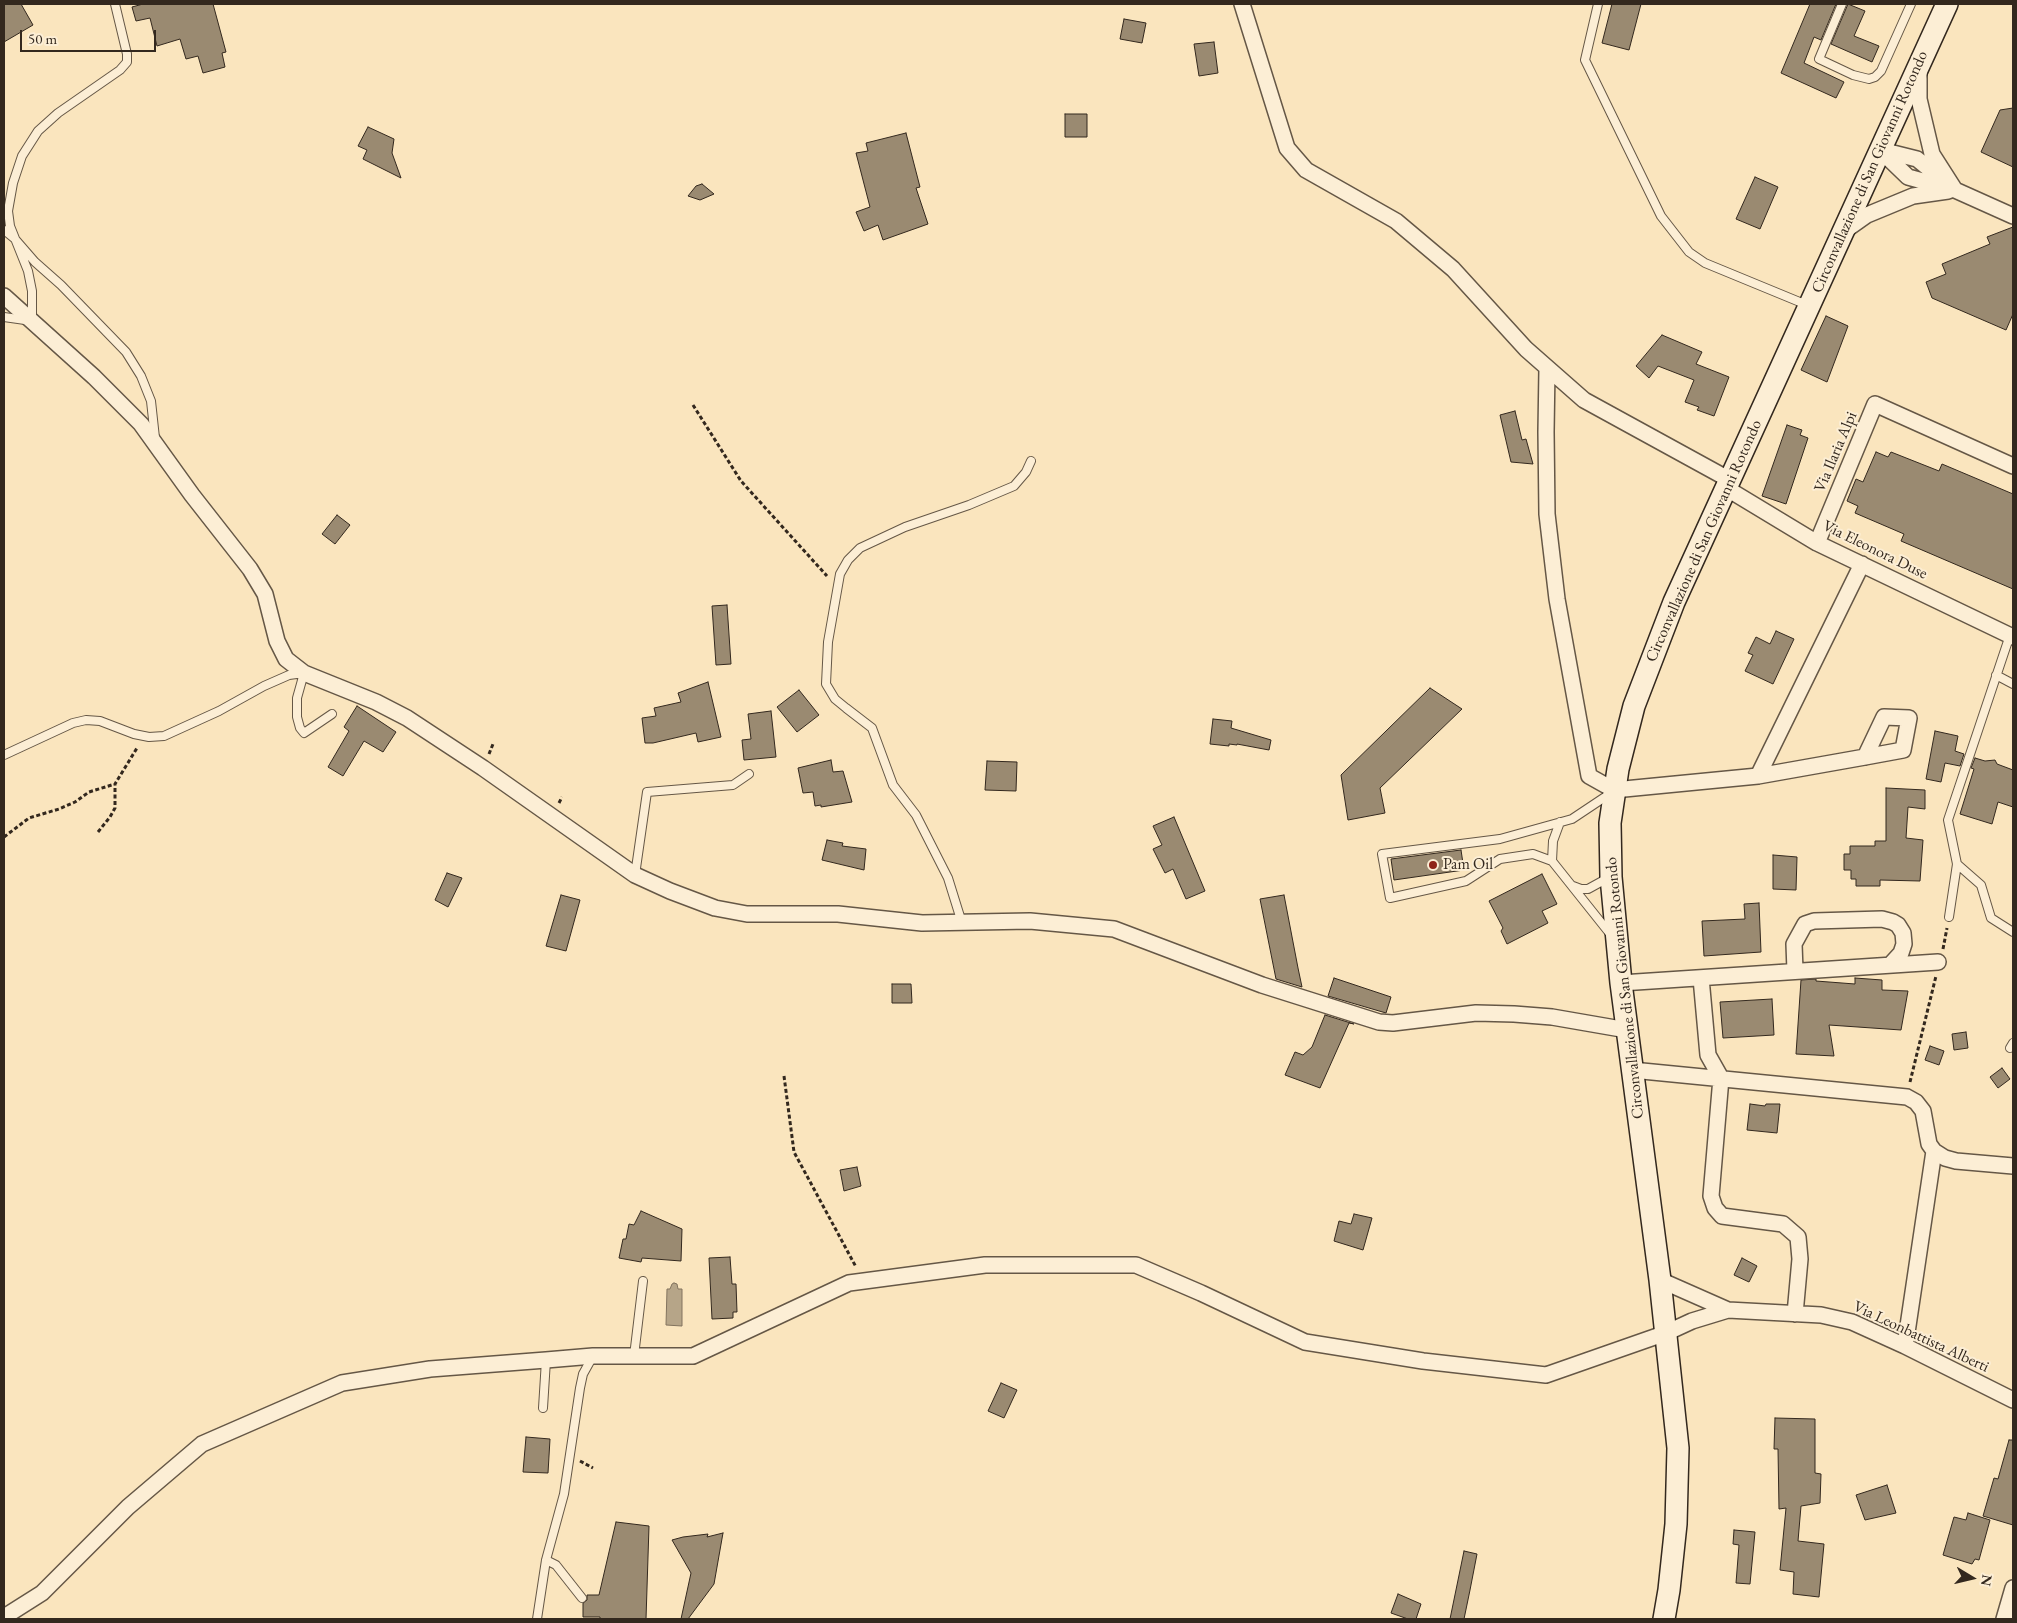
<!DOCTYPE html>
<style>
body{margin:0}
#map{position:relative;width:2017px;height:1623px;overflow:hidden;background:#fae5be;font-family:"EB Garamond",serif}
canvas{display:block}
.frame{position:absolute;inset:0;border:5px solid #33281e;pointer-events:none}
.north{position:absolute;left:1947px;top:1553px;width:50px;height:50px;-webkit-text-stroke:4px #fceed5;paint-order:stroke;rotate:99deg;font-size:14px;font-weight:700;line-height:20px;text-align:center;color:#33281e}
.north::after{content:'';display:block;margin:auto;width:18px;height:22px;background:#33281e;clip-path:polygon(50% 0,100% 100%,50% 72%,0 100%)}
.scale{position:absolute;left:20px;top:30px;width:136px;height:22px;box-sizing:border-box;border:2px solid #33281e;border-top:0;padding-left:6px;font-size:15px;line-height:18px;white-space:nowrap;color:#33281e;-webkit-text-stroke:4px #fceed5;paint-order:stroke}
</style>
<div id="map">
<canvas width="2017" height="1623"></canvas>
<div class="frame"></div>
<div class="north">N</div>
<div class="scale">50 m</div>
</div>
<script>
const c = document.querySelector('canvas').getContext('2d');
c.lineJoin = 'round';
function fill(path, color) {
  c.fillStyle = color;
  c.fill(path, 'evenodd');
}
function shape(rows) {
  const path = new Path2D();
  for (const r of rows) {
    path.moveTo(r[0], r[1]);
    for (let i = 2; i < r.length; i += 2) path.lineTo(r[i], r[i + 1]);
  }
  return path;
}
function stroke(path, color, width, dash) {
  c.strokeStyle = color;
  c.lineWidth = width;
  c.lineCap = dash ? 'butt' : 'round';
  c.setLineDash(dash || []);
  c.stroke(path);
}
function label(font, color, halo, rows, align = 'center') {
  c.font = font + ' "EB Garamond",serif';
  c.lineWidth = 4;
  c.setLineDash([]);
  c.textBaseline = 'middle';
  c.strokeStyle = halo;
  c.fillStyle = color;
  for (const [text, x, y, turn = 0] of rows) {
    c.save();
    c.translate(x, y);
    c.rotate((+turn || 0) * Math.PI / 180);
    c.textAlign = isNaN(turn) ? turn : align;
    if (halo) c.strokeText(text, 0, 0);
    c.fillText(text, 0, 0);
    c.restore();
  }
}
const water = shape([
 [674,1283,677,1284,678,1289,682,1289,682,1326,666,1325,667,1289,670,1289,672,1284,674,1283]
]);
fill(water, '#b6a588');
stroke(water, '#82735e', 1);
const building = shape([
 [4,4,21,4,33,25,4,42,4,4],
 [143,4,213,4,226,52,222,53,225,67,203,73,198,56,186,59,180,39,157,46,150,18,136,21,132,7,143,4],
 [1612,4,1641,4,1629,50,1602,43,1612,4],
 [1810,4,1836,4,1821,40,1814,37,1804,63,1844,82,1836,98,1781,73,1810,4],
 [1848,4,1865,11,1854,36,1879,46,1872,62,1831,44,1848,4],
 [1124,19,1146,23,1142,43,1120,39,1124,19],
 [1214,42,1218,73,1199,76,1194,44,1214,42],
 [2013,108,2013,167,1981,152,2000,110,2013,108],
 [1065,114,1087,114,1087,137,1065,137,1065,114],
 [368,127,394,139,392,153,401,178,363,159,367,150,358,146,368,127],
 [906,133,920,187,916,188,928,224,883,240,878,225,864,231,856,212,870,207,856,153,868,151,866,143,906,133],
 [1755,177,1778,187,1760,229,1736,219,1755,177],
 [702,184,714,194,700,200,688,196,696,186,702,184],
 [2013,227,2013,314,2006,330,1932,298,1926,282,1946,274,1942,264,1990,244,1987,237,2013,227],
 [1826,316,1848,326,1827,382,1801,370,1826,316],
 [1662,335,1702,352,1696,364,1729,377,1714,416,1697,410,1699,407,1685,402,1694,380,1658,366,1649,378,1636,366,1662,335],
 [1515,411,1522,440,1526,439,1533,464,1511,462,1500,415,1515,411],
 [1787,425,1802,430,1800,435,1808,438,1786,504,1762,496,1787,425],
 [1876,452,1888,457,1891,452,1939,471,1942,464,2013,494,2013,589,1901,541,1904,534,1855,513,1858,506,1847,501,1856,479,1863,482,1876,452],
 [337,515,350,525,335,544,322,534,337,515],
 [727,605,731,664,716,665,712,606,727,605],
 [1776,631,1794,639,1773,684,1745,671,1753,655,1748,653,1756,637,1770,644,1776,631],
 [708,682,721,737,698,742,696,733,653,743,645,743,642,718,656,716,654,708,681,702,678,693,708,682],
 [1430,688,1462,709,1380,788,1385,813,1348,820,1341,775,1430,688],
 [799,690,819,715,797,732,777,707,799,690],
 [357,706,396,732,383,752,364,741,343,776,328,767,349,731,344,727,357,706],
 [771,711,776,757,744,760,742,740,751,739,748,714,771,711],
 [1213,719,1232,721,1231,728,1271,740,1269,750,1237,744,1237,745,1229,744,1229,746,1210,744,1213,719],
 [1935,731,1958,736,1955,751,1964,754,1960,766,1945,763,1941,782,1926,779,1935,731],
 [1975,758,1985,761,1995,760,1997,764,2013,770,2013,807,1998,802,1992,824,1960,814,1974,769,1971,768,1975,758],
 [831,760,833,772,843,771,852,802,821,807,821,805,815,806,813,792,803,793,798,768,831,760],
 [987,761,1017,762,1016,791,985,790,987,761],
 [1886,788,1925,790,1925,809,1908,807,1906,838,1923,840,1920,881,1880,880,1880,886,1856,886,1856,879,1851,879,1851,870,1844,870,1844,854,1850,854,1850,846,1875,846,1875,841,1886,841,1886,788],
 [1174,817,1205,891,1186,899,1173,869,1165,873,1153,849,1162,845,1153,826,1174,817],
 [827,840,843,843,842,846,866,849,864,870,822,860,827,840],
 [1461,850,1464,870,1394,880,1391,859,1461,850],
 [1773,855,1797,857,1796,890,1773,889,1773,855],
 [447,873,462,878,448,907,435,900,447,873],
 [1542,874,1557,904,1542,911,1548,923,1507,944,1501,931,1503,928,1489,901,1542,874],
 [561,895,580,900,566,951,546,946,561,895],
 [1284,895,1298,968,1302,987,1276,979,1260,899,1284,895],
 [1759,903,1761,952,1704,956,1702,921,1745,919,1744,904,1759,903],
 [1334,978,1391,997,1386,1013,1328,996,1334,978],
 [1855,978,1882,980,1882,990,1908,991,1901,1030,1829,1025,1834,1056,1796,1054,1801,980,1816,979,1816,981,1855,984,1855,978],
 [892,984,911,984,912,1003,892,1003,892,984],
 [1772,999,1774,1035,1723,1038,1720,1002,1772,999],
 [1325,1015,1354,1024,1349,1023,1320,1088,1285,1075,1295,1052,1303,1055,1312,1047,1325,1015],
 [1966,1032,1968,1048,1954,1050,1952,1034,1966,1032],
 [1930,1046,1944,1051,1939,1065,1925,1060,1930,1046],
 [2002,1068,2010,1079,1998,1088,1990,1077,2002,1068],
 [1750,1104,1765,1106,1766,1104,1780,1104,1777,1133,1747,1130,1750,1104],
 [857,1167,861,1186,844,1191,840,1170,857,1167],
 [641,1211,682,1229,681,1261,642,1258,641,1262,619,1258,623,1239,626,1239,629,1224,634,1225,641,1211],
 [1354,1214,1372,1218,1363,1250,1334,1241,1339,1221,1351,1224,1354,1214],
 [730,1257,732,1284,736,1284,737,1312,733,1312,733,1318,712,1319,709,1258,730,1257],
 [1742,1258,1757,1266,1749,1282,1734,1275,1742,1258],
 [1001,1383,1017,1390,1004,1418,988,1411,1001,1383],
 [1775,1418,1815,1419,1815,1473,1821,1474,1820,1503,1801,1506,1798,1541,1824,1544,1819,1597,1793,1594,1794,1572,1780,1570,1786,1508,1779,1509,1778,1449,1774,1449,1775,1418],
 [526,1437,550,1439,548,1473,523,1472,526,1437],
 [2009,1440,2013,1440,2013,1525,1983,1516,1994,1478,1998,1479,2009,1440],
 [1887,1485,1896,1513,1865,1520,1856,1495,1887,1485],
 [1968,1513,1990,1520,1979,1560,1975,1559,1972,1564,1943,1555,1954,1517,1966,1520,1968,1513],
 [616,1522,649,1526,646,1619,600,1619,600,1617,583,1617,583,1603,587,1600,587,1595,599,1595,616,1522],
 [1734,1530,1755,1532,1750,1584,1736,1583,1739,1545,1733,1544,1734,1530],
 [723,1533,714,1584,688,1619,681,1619,691,1573,672,1540,683,1537,708,1534,707,1537,723,1533],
 [1464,1551,1477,1554,1470,1590,1464,1619,1450,1619,1464,1551],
 [1398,1594,1421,1604,1416,1619,1408,1619,1391,1613,1398,1594]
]);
fill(building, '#9a8a71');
stroke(building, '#33281e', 1);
const lane = shape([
 [1598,4,1585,60,1661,216,1689,252,1705,263,1807,305],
 [1842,4,1819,59,1853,75,1869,79,1875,77,1881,71,1911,4],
 [4,230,15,239,35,262,61,285,126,352,141,376,151,401,155,438],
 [4,317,32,321,32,291,28,271,10,226,8,211,13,183,22,156,38,131,58,113,120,70,127,62,127,54,115,4],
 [1996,675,2013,684],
 [4,755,73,723,86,720,100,721,134,734,149,737,164,736,219,711,264,686,289,675,304,673,297,698,297,717,300,728,304,733,332,714],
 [1611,793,1572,819,1500,839,1382,854,1390,898,1466,881,1500,859,1533,854,1552,861,1611,935],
 [1552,861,1553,841,1560,822],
 [1957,864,1981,885,1991,918,2013,932],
 [635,875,647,792,733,785,749,774],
 [1573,886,1581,889,1588,889,1608,878],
 [1949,917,1957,864,1948,820,2010,635],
 [962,923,948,878,916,815,893,785,872,728,846,708,835,699,826,684,828,642,840,574,848,560,860,548,905,527,969,505,1014,486,1026,472,1031,461],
 [2010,1048,2013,1043],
 [634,1356,643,1281],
 [543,1408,546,1360],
 [546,1560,556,1565,582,1598],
 [537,1619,546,1560,564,1494,580,1388,583,1374,593,1356]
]);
const street = shape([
 [1242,4,1287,148,1306,170,1396,221,1453,269,1526,349,1584,400,1730,480],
 [1919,70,1919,99,1932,154,1955,190],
 [1880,150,1908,177,1955,190,2013,216],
 [1881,150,1917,159,1944,181],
 [1843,232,1867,215,1913,196,1948,191],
 [4,296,94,377,141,424,192,495,250,569,265,594,277,641,286,659,304,673,376,702,407,718,483,768,635,875,670,891,715,908,747,914,838,914,922,923,1030,921,1114,929,1262,985,1379,1022,1393,1023,1476,1013,1514,1014,1552,1017,1627,1030],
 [1547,368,1546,432,1547,514,1557,599,1589,776,1614,790,1758,776,1865,757,1903,750,1909,718,1884,717,1865,757],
 [1726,488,1817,543,2013,637],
 [1817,543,1875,404,2013,466],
 [1758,776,1862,564],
 [1795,971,1794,944,1805,924,1814,921,1882,919,1893,922,1898,925,1903,933,1904,944,1901,953,1890,965],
 [1701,978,1708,1055,1721,1078,1711,1196,1715,1208,1722,1216,1783,1224,1798,1237,1800,1259,1795,1314],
 [1621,983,1938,962],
 [1632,1070,1907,1097,1916,1102,1923,1111,1929,1144,1934,1151,1945,1158,1956,1161,2013,1166],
 [1660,1280,1728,1310],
 [1905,1346,1934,1151],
 [4,1617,42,1593,128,1507,202,1444,342,1383,430,1369,546,1360,593,1356,693,1356,849,1283,985,1265,1136,1265,1201,1293,1305,1342,1423,1361,1546,1375,1666,1333,1692,1321,1728,1310,1821,1315,1852,1322,1905,1346,2013,1400],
 [2004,1619,2013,1588]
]);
const secondary = shape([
 [1664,1619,1669,1590,1676,1524,1678,1448,1660,1280,1621,983,1611,877,1610,823,1618,769,1634,706,1674,602,1947,4]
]);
stroke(lane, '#655746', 10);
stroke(street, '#655746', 18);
stroke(secondary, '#33281e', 24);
stroke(shape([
 [693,405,741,481,827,576],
 [489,754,493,744],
 [559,803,562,797],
 [98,832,110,817,115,808,115,784,137,748],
 [4,837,29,818,59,809,75,802,89,792,115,784],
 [1943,949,1947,928],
 [784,1076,794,1152,856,1267],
 [1910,1082,1936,976],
 [580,1461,593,1468]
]), '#33281e', 3, [4, 2.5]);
stroke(lane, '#fceed5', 8);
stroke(street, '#fceed5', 15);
stroke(secondary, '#fceed5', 21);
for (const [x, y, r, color] of [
 [1433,865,5,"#8f2418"]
]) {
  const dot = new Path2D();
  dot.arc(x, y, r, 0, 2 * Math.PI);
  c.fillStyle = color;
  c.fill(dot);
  stroke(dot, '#fceed5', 2);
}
label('16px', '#33281e', '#fceed5', [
 ["Circonvallazione di San Giovanni Rotondo",1870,172,-66],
 ["Via Ilaria Alpi",1836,452,-67],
 ["Circonvallazione di San Giovanni Rotondo",1704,541,-66],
 ["Via Eleonora Duse",1875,550,26],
 ["Circonvallazione di San Giovanni Rotondo",1625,988,-96],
 ["Via Leonbattista Alberti",1921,1337,25]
]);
label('16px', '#33281e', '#fceed5', [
 ["Pam Oil",1443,865]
], 'left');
</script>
